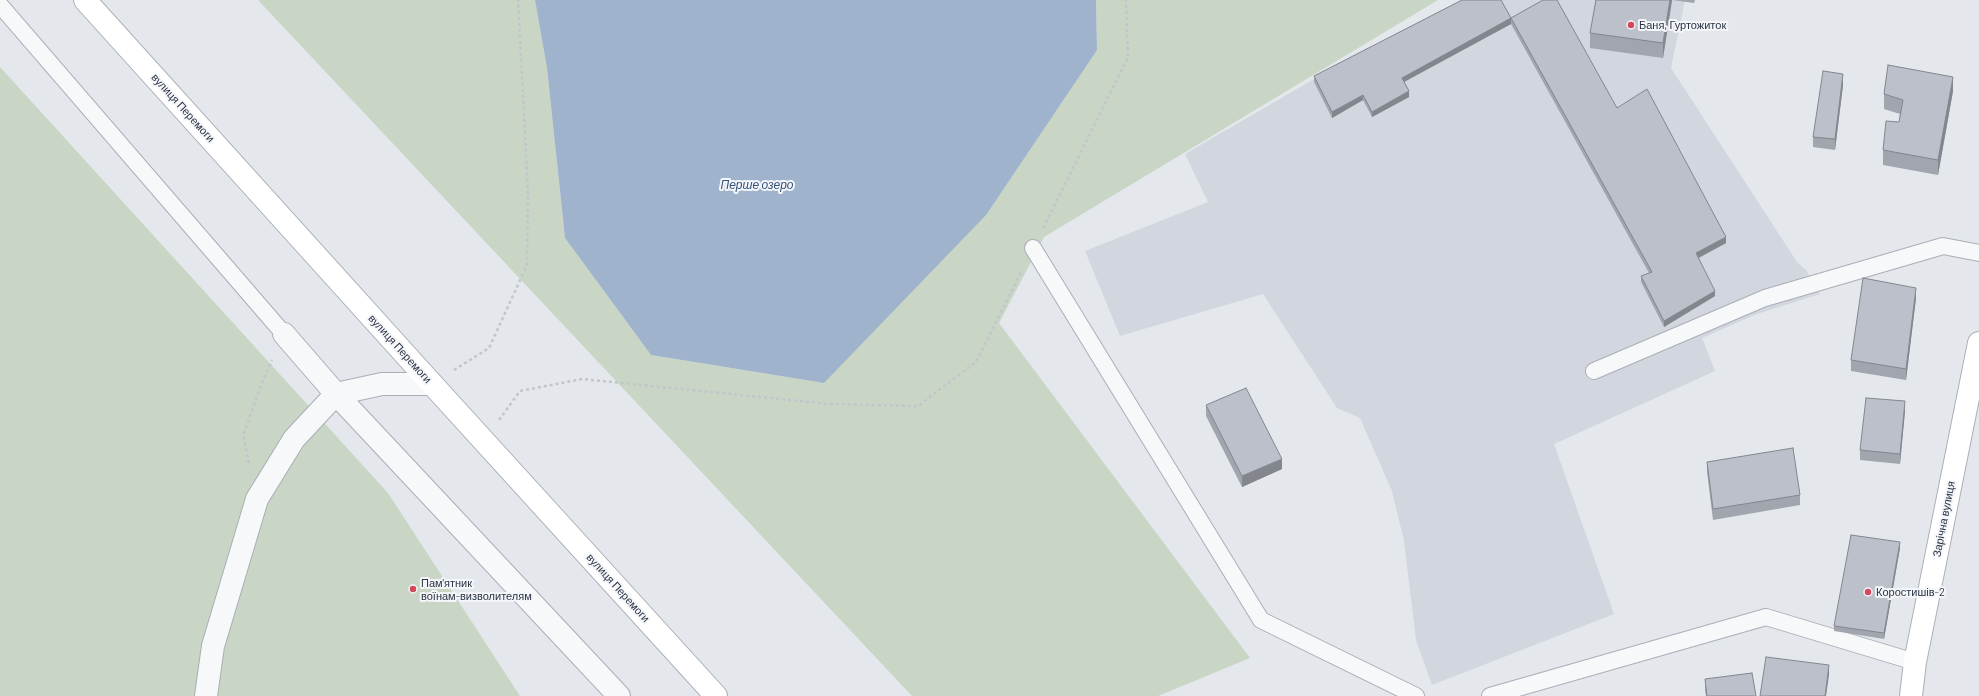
<!DOCTYPE html>
<meta charset="utf-8">
<style>
body{margin:0}
canvas{display:block;background:#e4e7ec}
</style>
<canvas width="1979" height="696"></canvas>
<script>
const c = document.querySelector('canvas').getContext('2d');
c.lineJoin = 'round';
function fill(path, color) {
  c.fillStyle = color;
  c.fill(path, 'evenodd');
}
function shape(rows) {
  const path = new Path2D();
  for (const r of rows) {
    path.moveTo(r[0], r[1]);
    for (let i = 2; i < r.length; i += 2) path.lineTo(r[i], r[i + 1]);
  }
  return path;
}
function stroke(path, color, width, dash) {
  c.strokeStyle = color;
  c.lineWidth = width;
  c.lineCap = dash ? 'butt' : 'round';
  c.setLineDash(dash || []);
  c.stroke(path);
}
function label(font, color, halo, rows, align = 'center') {
  c.font = font + ' Barlow,sans-serif';
  c.lineWidth = 4;
  c.setLineDash([]);
  c.textBaseline = 'middle';
  c.strokeStyle = halo;
  c.fillStyle = color;
  for (const [text, x, y, turn = 0] of rows) {
    c.save();
    c.translate(x, y);
    c.rotate((+turn || 0) * Math.PI / 180);
    c.textAlign = isNaN(turn) ? turn : align;
    if (halo) c.strokeText(text, 0, 0);
    c.fillText(text, 0, 0);
    c.restore();
  }
}
fill(shape([
 [1471,0,1685,0,1671,68,1797,262,1806,270,1820,294,1757,314,1702,338,1715,371,1554,444,1614,614,1432,685,1416,640,1404,541,1392,491,1360,418,1337,408,1263,294,1120,336,1085,251,1208,202,1185,154,1314,79]
]), '#d2d6de');
fill(shape([
 [258,0,535,0,547,68,565,238,651,355,824,383,1097,50,1096,0,1438,0,1044,237,999,323,1250,658,1158,696,912,696],
 [0,67,388,493,520,696,0,696]
]), '#c9d6c5');
fill(shape([
 [535,0,1096,0,1097,50,986,215,824,383,651,355,565,238,547,68]
]), '#9fb4cc');
const lane = shape([
 [0,5,284,334],
 [1033,248,1261,620,1416,696],
 [1594,371,1765,298,1943,246,1979,253],
 [1490,696,1766,617,1915,662]
]);
const street = shape([
 [284,334,336,394,619,696],
 [206,696,213,646,257,499,294,439,336,394,382,384,432,384]
]);
const secondary = shape([
 [85,0,432,384,716,696],
 [1911,696,1915,662,1979,343]
]);
stroke(lane, '#a9aeb7', 18);
stroke(street, '#a9aeb7', 24);
stroke(secondary, '#a9aeb7', 24);
stroke(shape([
 [1043,228,1128,57,1126,0],
 [454,370,489,348,527,265,528,193,518,0],
 [499,420,520,391,582,379,829,404,918,406,976,362,1021,272],
 [249,463,243,435,262,383,272,360]
]), '#c2c5cb', 2.5, [3, 3]);
stroke(lane, '#f7f8fa', 16);
stroke(street, '#f7f8fa', 22);
stroke(secondary, '#fff', 22);
fill(shape([
 [1596,0,1695,0,1694,3,1672,0,1663,58,1590,48,1590,33],
 [1511,18,1617,108,1726,243,1699,258,1715,296,1664,327,1641,282,1641,276,1649,273,1511,24,1404,82,1409,97,1372,117,1363,100,1332,118,1314,82,1314,76],
 [1843,85,1835,150,1813,147,1813,137],
 [1953,91,1938,175,1883,165,1883,150,1899,122,1900,114,1884,109,1884,94],
 [1916,298,1906,380,1851,371,1851,360],
 [1206,405,1282,469,1242,487,1206,416],
 [1905,411,1900,464,1860,460,1860,450],
 [1707,462,1800,495,1800,505,1713,520,1707,472],
 [1900,548,1884,639,1834,631,1834,626],
 [1705,679,1756,696,1706,696,1705,690]
]), '#a1a5ae');
fill(shape([
 [1670,0,1672,0,1663,58,1663,43],
 [1511,18,1511,24,1402,83,1402,78],
 [1843,74,1843,85,1835,150,1835,139],
 [1953,77,1953,91,1938,175,1938,160],
 [1409,91,1409,97,1372,117,1372,112],
 [1363,95,1363,100,1332,118,1332,112],
 [1726,237,1726,243,1696,259,1696,253],
 [1916,288,1916,298,1906,380,1906,369],
 [1715,291,1715,296,1664,327,1664,321],
 [1905,401,1905,411,1900,464,1900,454],
 [1282,459,1282,469,1242,487,1242,476],
 [1900,542,1900,548,1884,639,1884,633],
 [1829,665,1829,675,1826,696,1825,696]
]), '#83868d');
const building = shape([
 [1462,0,1501,0,1511,18,1402,78,1409,91,1372,112,1363,95,1332,112,1314,76,1462,0],
 [1543,0,1557,0,1617,108,1647,89,1726,237,1696,253,1715,291,1664,321,1641,276,1652,272,1511,18,1543,0],
 [1596,0,1670,0,1663,43,1590,33,1596,0],
 [1888,65,1953,77,1938,160,1883,150,1886,121,1899,122,1903,100,1884,94,1888,65],
 [1823,71,1843,74,1835,139,1813,137,1823,71],
 [1863,278,1916,288,1906,369,1851,360,1863,278],
 [1246,388,1282,459,1242,476,1206,405,1246,388],
 [1866,398,1905,401,1900,454,1860,450,1866,398],
 [1793,448,1800,495,1713,509,1707,462,1793,448],
 [1851,535,1900,542,1884,633,1834,626,1851,535],
 [1766,657,1829,665,1825,696,1760,696,1766,657],
 [1752,673,1756,696,1707,696,1705,679,1752,673]
]);
fill(building, '#bbc0ca');
stroke(building, '#83868d', 1);
for (const [x, y, r, color] of [
 [1631,25,4,"#d1495b"],
 [413,589,4,"#d1495b"],
 [1868,592,4,"#d1495b"]
]) {
  const dot = new Path2D();
  dot.arc(x, y, r, 0, 2 * Math.PI);
  c.fillStyle = color;
  c.fill(dot);
  stroke(dot, '#f4f6f9', 1.5);
}
label('11px', '#2b3445', '#f4f6f9', [
 ["Баня, Гуртожиток",1639,25],
 ["Пам'ятник",421,583],
 ["воїнам-визволителям",421,596],
 ["Коростишів-2",1876,592]
], 'left');
label('11px', '#2b3445', '#f4f6f9', [
 ["вулиця Перемоги",183,108,48],
 ["вулиця Перемоги",400,349,48],
 ["Зарічна вулиця",1944,519,-79],
 ["вулиця Перемоги",618,588,48]
]);
label('italic 12px', '#34527a', '#f4f6f9', [
 ["Перше озеро",757,185]
]);
</script>
